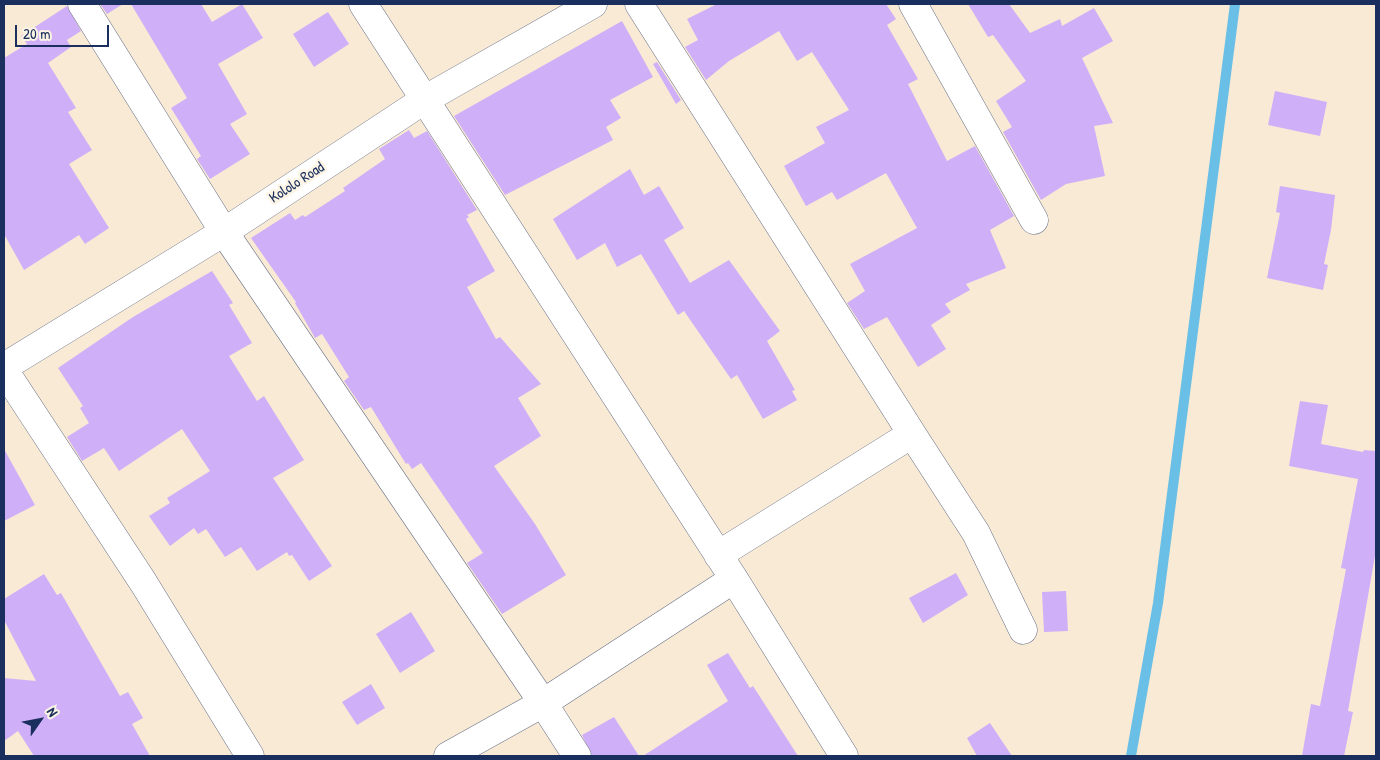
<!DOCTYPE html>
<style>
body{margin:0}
#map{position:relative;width:1380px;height:760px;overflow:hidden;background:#f8ead4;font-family:"Patrick Hand",sans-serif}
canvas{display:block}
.frame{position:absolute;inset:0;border:5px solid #1b2f5e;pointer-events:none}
.north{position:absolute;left:15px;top:695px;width:50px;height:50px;-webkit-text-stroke:4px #fcf5e5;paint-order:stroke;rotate:57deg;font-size:14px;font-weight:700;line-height:20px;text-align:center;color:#1b2f5e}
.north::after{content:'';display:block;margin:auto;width:18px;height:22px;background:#1b2f5e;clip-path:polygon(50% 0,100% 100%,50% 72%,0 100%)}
.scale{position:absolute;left:15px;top:25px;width:94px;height:22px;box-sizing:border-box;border:2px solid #1b2f5e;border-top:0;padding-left:6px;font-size:15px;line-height:18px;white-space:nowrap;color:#1b2f5e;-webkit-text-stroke:4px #fcf5e5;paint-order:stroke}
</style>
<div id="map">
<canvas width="1380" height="760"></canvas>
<div class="frame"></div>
<div class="north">N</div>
<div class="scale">20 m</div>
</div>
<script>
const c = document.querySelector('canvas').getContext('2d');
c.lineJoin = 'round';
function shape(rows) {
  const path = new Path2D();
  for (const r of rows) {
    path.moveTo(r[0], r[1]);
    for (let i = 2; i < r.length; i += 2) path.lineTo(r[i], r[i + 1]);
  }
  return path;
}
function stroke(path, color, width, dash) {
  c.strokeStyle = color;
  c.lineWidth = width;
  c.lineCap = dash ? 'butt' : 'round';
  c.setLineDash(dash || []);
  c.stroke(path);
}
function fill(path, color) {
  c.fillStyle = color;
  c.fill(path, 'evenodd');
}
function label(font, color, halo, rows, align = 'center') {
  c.font = font + ' "Patrick Hand",sans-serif';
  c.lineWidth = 5;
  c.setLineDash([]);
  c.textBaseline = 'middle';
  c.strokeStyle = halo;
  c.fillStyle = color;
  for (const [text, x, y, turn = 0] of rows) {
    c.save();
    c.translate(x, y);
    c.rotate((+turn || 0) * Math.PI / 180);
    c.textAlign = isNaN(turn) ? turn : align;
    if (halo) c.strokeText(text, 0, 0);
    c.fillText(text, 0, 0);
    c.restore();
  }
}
stroke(shape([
 [1131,756,1158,603,1235,4]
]), '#69bfe6', 10);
fill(shape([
 [100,4,123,4,107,14],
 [131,4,201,4,212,22,242,4,263,38,218,64,247,114,230,124,250,154,210,179,197,159,201,156,171,108,187,98],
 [717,4,886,4,896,19,887,25,918,79,908,84,947,161,975,146,1014,216,990,230,1006,268,966,284,970,290,945,304,951,312,931,325,946,349,918,367,887,317,864,329,847,303,865,291,850,264,917,228,886,173,837,200,832,192,806,206,784,166,825,143,816,127,849,110,812,52,797,61,779,31,729,61,706,80,685,47,698,40,687,19],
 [968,4,1009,4,1030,33,1060,19,1062,26,1094,8,1113,41,1082,58,1113,123,1094,126,1105,176,1066,184,1041,200,1003,132,1012,127,996,101,1026,81,993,35,988,37],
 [67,6,81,31,67,40,71,47,48,63,76,108,68,112,92,150,69,164,109,228,85,244,79,235,24,270,4,234,4,58,27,44,21,36],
 [328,12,349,44,314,67,293,34],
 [622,21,653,77,610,100,621,118,606,127,613,140,505,195,454,116],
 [657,62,681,100,676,104,653,64],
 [1275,91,1327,102,1320,136,1268,125],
 [409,130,414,138,427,131,477,210,467,215,469,217,466,219,495,271,467,287,496,339,500,337,541,384,518,398,541,436,494,466,535,524,566,575,502,614,467,563,483,553,421,463,412,469,408,463,406,464,371,407,364,410,344,381,349,377,322,334,315,338,295,303,296,302,251,238,290,213,295,220,303,215,305,217,345,191,343,188,385,159,379,149],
 [630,169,644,195,659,186,684,228,664,240,690,283,729,260,780,331,767,341,795,390,792,391,797,400,763,419,737,375,731,379,684,311,678,315,641,254,617,267,605,243,577,260,553,219],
 [1280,186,1335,195,1331,230,1324,264,1328,265,1323,290,1267,278,1280,213,1276,212],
 [212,271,233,303,229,305,252,343,229,356,257,401,264,396,304,460,273,478,332,566,309,581,292,555,289,556,287,552,257,571,241,547,225,557,206,529,198,534,194,528,170,546,149,516,170,503,167,498,210,471,182,429,119,471,104,448,82,461,67,437,89,423,80,408,83,406,58,368,133,317],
 [1300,401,1328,405,1321,444,1363,452,1364,450,1376,451,1376,550,1348,711,1353,712,1344,756,1302,756,1311,704,1320,706,1346,569,1341,568,1358,479,1289,466],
 [4,449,35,505,4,521],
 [956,573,968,595,923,623,909,598],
 [44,574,57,595,61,593,120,696,128,692,143,718,132,724,150,756,34,756,18,731,4,741,4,678,36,681,4,620,4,599],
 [1066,591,1068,631,1044,632,1042,592],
 [411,612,435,651,400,673,376,634],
 [728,653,750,688,753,686,798,756,643,756,728,701,707,665],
 [371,684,385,708,357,725,342,702],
 [614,717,639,756,592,756,582,735],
 [990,723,1012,756,977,756,967,738]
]), '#d0aff9');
const minor = shape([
 [82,4,224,232,543,703,577,756],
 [363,4,734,579,844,756],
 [639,4,912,434,718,555],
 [913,4,1034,220],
 [4,367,224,232,424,100,593,4],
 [4,370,143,582,250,756],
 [912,434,976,533,1023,630],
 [448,756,543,703,734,579]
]);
stroke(minor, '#687087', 29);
stroke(minor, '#fff', 28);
label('15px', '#1b2f5e', '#fcf5e5', [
 ["Kololo Road",297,183,-33]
]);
</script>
